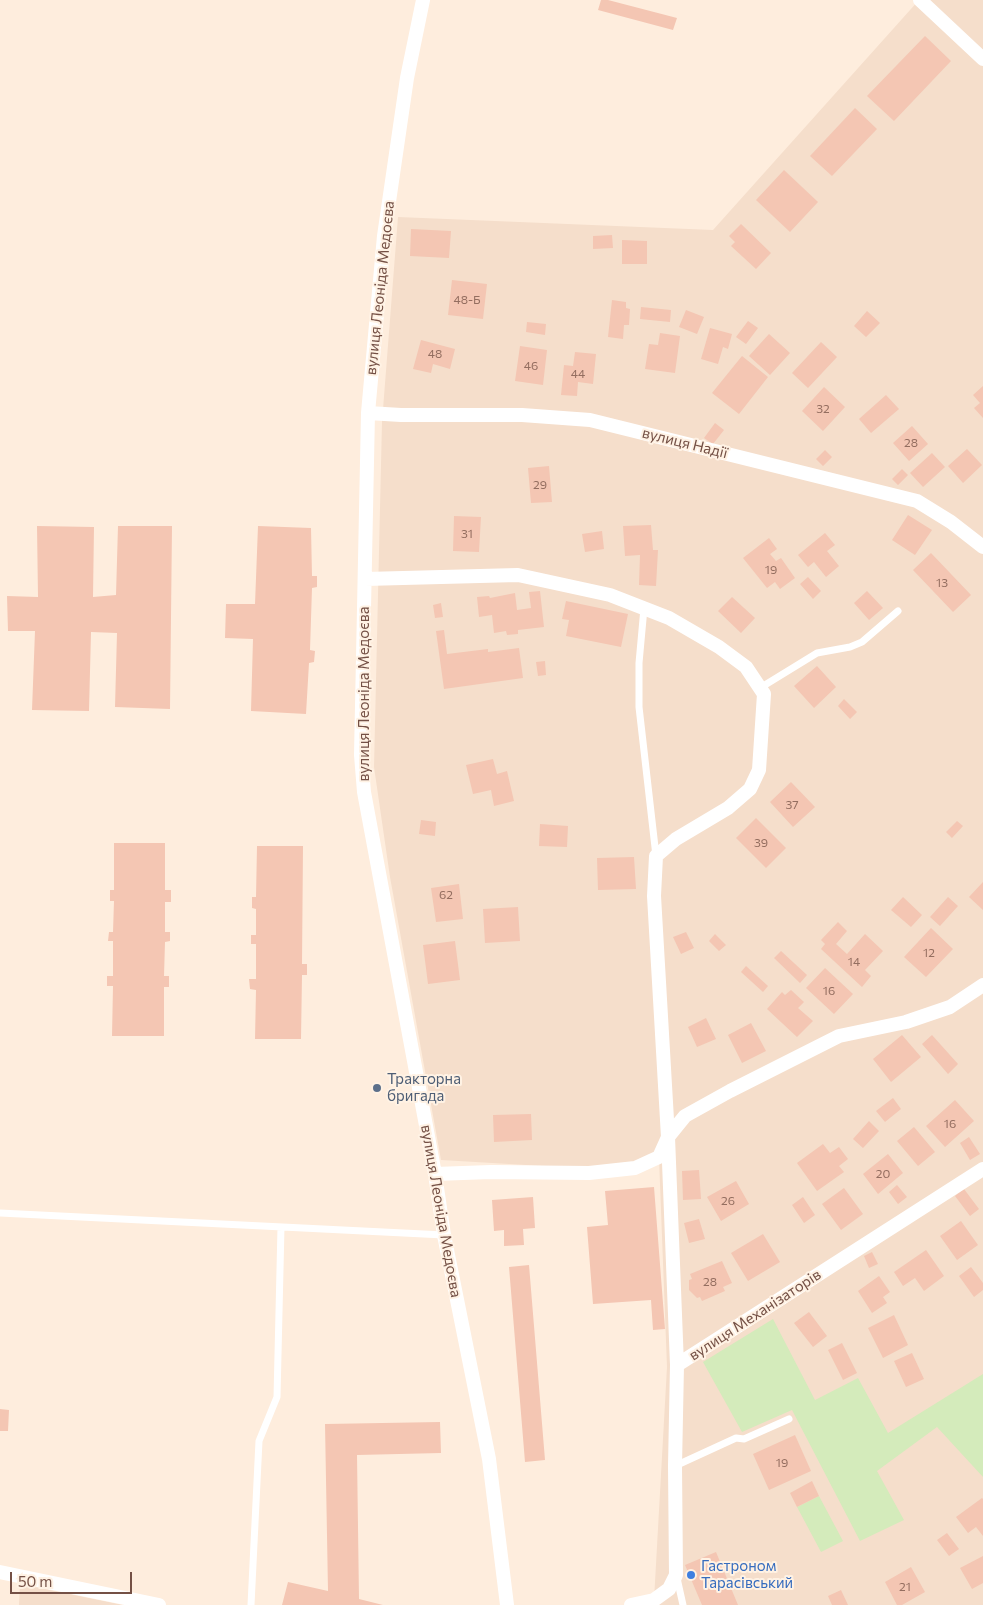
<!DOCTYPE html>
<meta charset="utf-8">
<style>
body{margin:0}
#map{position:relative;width:983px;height:1605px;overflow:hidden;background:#feeddd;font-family:Commissioner,sans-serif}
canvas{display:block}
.scale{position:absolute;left:10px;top:1572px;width:122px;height:22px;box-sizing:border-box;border:2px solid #745045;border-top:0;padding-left:6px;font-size:15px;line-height:18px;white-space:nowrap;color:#745045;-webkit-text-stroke:4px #fff2e4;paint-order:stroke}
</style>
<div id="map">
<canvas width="983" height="1605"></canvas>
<div class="scale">50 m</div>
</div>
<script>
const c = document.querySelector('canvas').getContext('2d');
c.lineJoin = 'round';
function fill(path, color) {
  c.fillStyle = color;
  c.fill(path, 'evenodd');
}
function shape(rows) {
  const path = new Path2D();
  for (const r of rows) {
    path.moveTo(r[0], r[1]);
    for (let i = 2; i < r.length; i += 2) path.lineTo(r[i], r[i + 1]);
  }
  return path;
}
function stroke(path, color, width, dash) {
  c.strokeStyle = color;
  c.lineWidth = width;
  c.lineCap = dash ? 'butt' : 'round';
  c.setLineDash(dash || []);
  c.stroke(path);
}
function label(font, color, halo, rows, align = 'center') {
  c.font = font + ' Commissioner,sans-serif';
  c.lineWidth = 4;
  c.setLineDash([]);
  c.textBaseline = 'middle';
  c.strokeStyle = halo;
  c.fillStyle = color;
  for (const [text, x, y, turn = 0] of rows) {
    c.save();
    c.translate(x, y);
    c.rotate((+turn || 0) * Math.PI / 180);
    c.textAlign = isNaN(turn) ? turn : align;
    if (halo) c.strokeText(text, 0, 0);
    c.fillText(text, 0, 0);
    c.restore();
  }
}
fill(shape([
 [919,0,983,0,983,1605,631,1605,654,1600,667,1367,659,1158,595,1169,441,1160,390,877,374,767,382,422,398,217,713,230],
 [20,1584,123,1605,19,1605]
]), '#f5decb');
fill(shape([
 [773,1319,815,1400,858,1378,888,1433,983,1374,983,1477,937,1427,877,1471,904,1520,860,1541,792,1410,742,1432,703,1362],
 [819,1496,843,1541,821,1552,797,1507]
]), '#d4ebbb');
fill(shape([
 [601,0,608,0,677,18,673,30,598,10],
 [925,36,951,61,894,121,867,96],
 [855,108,877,129,832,176,810,156],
 [784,170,818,202,790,232,756,200],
 [741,224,771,253,756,269,731,246,735,242,729,236],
 [411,229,451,231,449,258,410,256],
 [612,235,613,248,593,249,593,236],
 [622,240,647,241,647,264,622,264],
 [452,280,487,284,483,319,448,315],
 [612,300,626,302,626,308,630,309,629,325,624,325,623,339,608,337],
 [641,307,671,310,670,322,640,319],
 [686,310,704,317,697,334,679,327],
 [867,311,880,323,866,337,854,326],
 [748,321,758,328,746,344,736,337],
 [527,322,546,324,545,335,526,332],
 [710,328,732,334,728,349,723,347,718,364,701,359],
 [660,333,680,336,675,373,645,369,649,344,658,345],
 [769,334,790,353,770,375,749,356],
 [421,340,455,349,450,369,433,364,431,373,413,369],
 [821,342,837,357,808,388,792,373],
 [520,346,547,350,543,385,515,381],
 [575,352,596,354,593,384,578,382,577,396,561,395,564,365,573,366],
 [742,356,768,377,739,414,712,393],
 [983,386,983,418,974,408,980,403,973,395],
 [824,387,845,407,823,431,802,411],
 [886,395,899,409,871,433,859,419],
 [715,423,724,430,713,444,704,438],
 [912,426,928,444,909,461,893,443],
 [967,449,982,465,963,483,948,466],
 [825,450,832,457,823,466,816,459],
 [932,453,945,467,923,487,910,473],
 [549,466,552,502,531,503,528,468],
 [902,469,908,475,898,485,892,479],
 [908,515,932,530,915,555,892,540],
 [454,516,481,517,479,552,453,551],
 [651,525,653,550,658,550,656,586,639,585,640,555,625,556,623,526],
 [37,526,94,527,93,597,116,595,118,526,172,526,170,709,115,707,117,633,91,632,89,711,32,710,35,631,8,631,7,596,38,597],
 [258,526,311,528,312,576,317,576,317,587,312,588,310,650,315,651,314,662,309,663,306,714,251,711,253,639,225,638,226,604,255,604],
 [602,531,604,549,585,552,582,534],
 [825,533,835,545,827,551,839,566,826,577,814,562,808,567,798,555],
 [769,538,777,549,770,554,776,561,781,558,795,578,780,589,775,582,767,588,743,558],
 [931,553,971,595,953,612,913,570],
 [808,577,821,591,813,599,800,584],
 [540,591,544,627,518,630,518,634,507,635,506,631,494,633,492,615,479,617,477,597,489,596,490,598,515,593,517,610,531,608,529,592],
 [867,591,883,608,869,620,854,603],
 [732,597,755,618,741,633,718,611],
 [566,601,628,614,621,647,566,636,569,620,562,619],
 [441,603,443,617,435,618,433,605],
 [444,630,447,654,488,649,488,652,519,648,523,678,444,689,436,631],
 [545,661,546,675,538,676,536,662],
 [817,666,836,687,814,708,794,686],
 [844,699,857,712,850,719,838,706],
 [493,759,497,774,507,771,514,801,494,806,491,790,473,794,466,765],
 [791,782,815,807,793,827,770,802],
 [756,818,786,848,766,868,736,838],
 [421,820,436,822,435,836,419,834],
 [957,821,963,826,952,838,946,832],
 [540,824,568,826,567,847,539,846],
 [114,843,165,843,165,890,171,890,171,902,165,902,165,932,170,932,170,941,165,942,164,976,169,976,169,987,164,987,164,1036,112,1036,113,986,107,986,107,976,113,976,113,941,108,941,109,932,113,932,114,901,110,901,110,890,114,890],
 [257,846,303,846,302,964,307,964,307,975,302,975,301,1039,255,1039,256,990,250,989,249,979,256,979,256,944,251,944,251,935,256,935,256,909,252,908,252,897,256,897],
 [634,857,636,889,598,890,597,858],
 [983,882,983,910,969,897],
 [459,884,463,919,436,922,431,888],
 [903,897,922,915,911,927,891,910],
 [948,897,958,906,940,926,930,917],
 [518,907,520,941,485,943,483,909],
 [838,922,847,931,836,944,847,954,865,934,883,951,865,970,871,976,862,987,821,949,825,944,821,940],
 [931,928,953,949,926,977,904,957],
 [686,932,694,948,681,954,673,937],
 [715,934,726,945,719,951,709,941],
 [455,941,460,980,428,984,423,945],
 [781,951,807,975,800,983,774,958],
 [746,966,768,986,763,992,741,972],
 [825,968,853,994,834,1014,806,988],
 [791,990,804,1002,798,1008,813,1021,797,1037,767,1009,782,992,785,995],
 [706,1018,716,1039,697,1047,688,1027],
 [751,1023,766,1051,742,1063,728,1035],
 [902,1035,921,1057,891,1082,873,1059],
 [932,1035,958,1064,948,1074,922,1044],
 [893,1098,901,1109,885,1122,876,1111],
 [955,1100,974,1121,945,1147,926,1126],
 [531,1114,532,1140,494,1142,493,1115],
 [869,1121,879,1131,863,1148,853,1139],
 [914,1127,935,1152,918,1166,897,1141],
 [969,1137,980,1154,970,1160,960,1143],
 [823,1144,830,1153,839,1147,848,1159,839,1166,844,1172,817,1191,797,1163],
 [888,1154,903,1173,878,1194,863,1174],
 [699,1170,701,1199,683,1200,682,1171],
 [736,1181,749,1204,721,1221,707,1197],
 [897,1185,907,1197,898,1204,889,1192],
 [654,1187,665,1329,653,1330,651,1300,593,1304,587,1227,608,1225,605,1191],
 [844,1188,863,1214,841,1230,822,1204],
 [964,1189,979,1209,970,1216,955,1196],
 [533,1197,535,1228,523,1229,524,1245,504,1246,504,1230,494,1231,492,1200],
 [803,1197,815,1215,804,1223,792,1205],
 [699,1219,705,1239,689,1243,684,1223],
 [961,1221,978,1245,957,1260,940,1236],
 [763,1234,780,1262,748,1281,731,1253],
 [926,1250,944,1276,924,1291,915,1278,903,1286,894,1272],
 [872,1252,878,1264,869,1268,864,1256],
 [722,1261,732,1283,723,1287,725,1291,702,1301,700,1297,697,1298,689,1290,689,1280,692,1279,690,1274],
 [529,1265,545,1460,525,1462,509,1267],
 [971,1267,983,1283,983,1290,974,1297,959,1276],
 [879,1276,890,1292,883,1297,887,1303,872,1313,858,1291],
 [809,1312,827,1336,813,1347,794,1323],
 [894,1315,908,1345,883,1358,868,1328],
 [842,1343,857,1373,843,1380,828,1350],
 [912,1353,924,1379,906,1387,894,1361],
 [0,1409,9,1410,8,1431,0,1431],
 [440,1422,441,1453,357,1455,359,1599,383,1605,282,1605,288,1582,328,1591,325,1424],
 [795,1435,811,1471,769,1490,753,1454],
 [812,1481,819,1496,797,1507,790,1493],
 [982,1498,983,1499,983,1536,976,1527,968,1533,956,1517],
 [947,1533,959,1549,949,1556,937,1540],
 [716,1552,738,1605,702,1605,685,1565],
 [983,1556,983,1583,972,1589,960,1568],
 [911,1567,925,1592,902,1605,897,1605,885,1582],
 [841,1590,848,1605,832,1605,828,1596]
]), '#f4c6b3');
stroke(shape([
 [644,608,639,663,639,707,656,856],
 [760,688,817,653,850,647,862,642,898,611],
 [0,1213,444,1235],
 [675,1466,736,1438,744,1439,789,1419],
 [677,1578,683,1605],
 [251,1605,259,1441,277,1397,281,1227]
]), '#fff', 7);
stroke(shape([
 [423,0,407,78,384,236,368,413,361,755,364,792,435,1174,444,1235,489,1459,507,1605],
 [920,0,983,59],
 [368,413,401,415,522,415,590,420,917,501,951,522,983,547],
 [365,579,518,575,610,595,669,618,719,647,746,667,764,694,759,770,750,789,728,808,676,839,656,856,654,896,668,1137,677,1365],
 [435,1174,491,1172,589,1173,635,1168,659,1157,668,1137,685,1116,730,1091,839,1036,906,1022,950,1007,983,985],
 [0,1572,159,1605],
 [631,1605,654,1600,669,1589,676,1575,675,1466,677,1365,983,1169]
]), '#fff', 14);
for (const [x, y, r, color] of [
 [377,1088,5,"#5c6f8a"],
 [691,1575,5,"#3f7fe0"]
]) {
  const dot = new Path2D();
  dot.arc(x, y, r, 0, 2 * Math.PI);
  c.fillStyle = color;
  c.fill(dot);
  stroke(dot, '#fff2e4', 2);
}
label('12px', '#946e60', null, [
 ["48-Б",467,300],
 ["48",435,354],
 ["46",531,366],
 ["44",578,374],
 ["32",823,409],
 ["28",911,443],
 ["29",540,485],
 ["31",467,534],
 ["19",771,570],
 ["13",942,583],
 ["37",792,805],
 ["39",761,843],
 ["62",446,895],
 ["12",929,953],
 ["14",854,962],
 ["16",829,991],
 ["16",950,1124],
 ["20",883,1174],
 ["26",728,1201],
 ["28",710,1282],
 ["19",782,1463],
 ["21",905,1587]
]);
label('15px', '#745045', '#fff2e4', [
 ["вулиця Леоніда Медоєва",380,288,-84],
 ["вулиця Надії",685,443,14],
 ["вулиця Леоніда Медоєва",364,694,-90],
 ["вулиця Леоніда Медоєва",441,1211,80],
 ["вулиця Механізаторів",755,1315,-33]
]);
label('15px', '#4e5e75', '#fff2e4', [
 ["Тракторна",387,1079],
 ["бригада",387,1096]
], 'left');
label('15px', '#366cbe', '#fff2e4', [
 ["Гастроном",701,1566],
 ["Тарасівський",701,1583]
], 'left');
</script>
